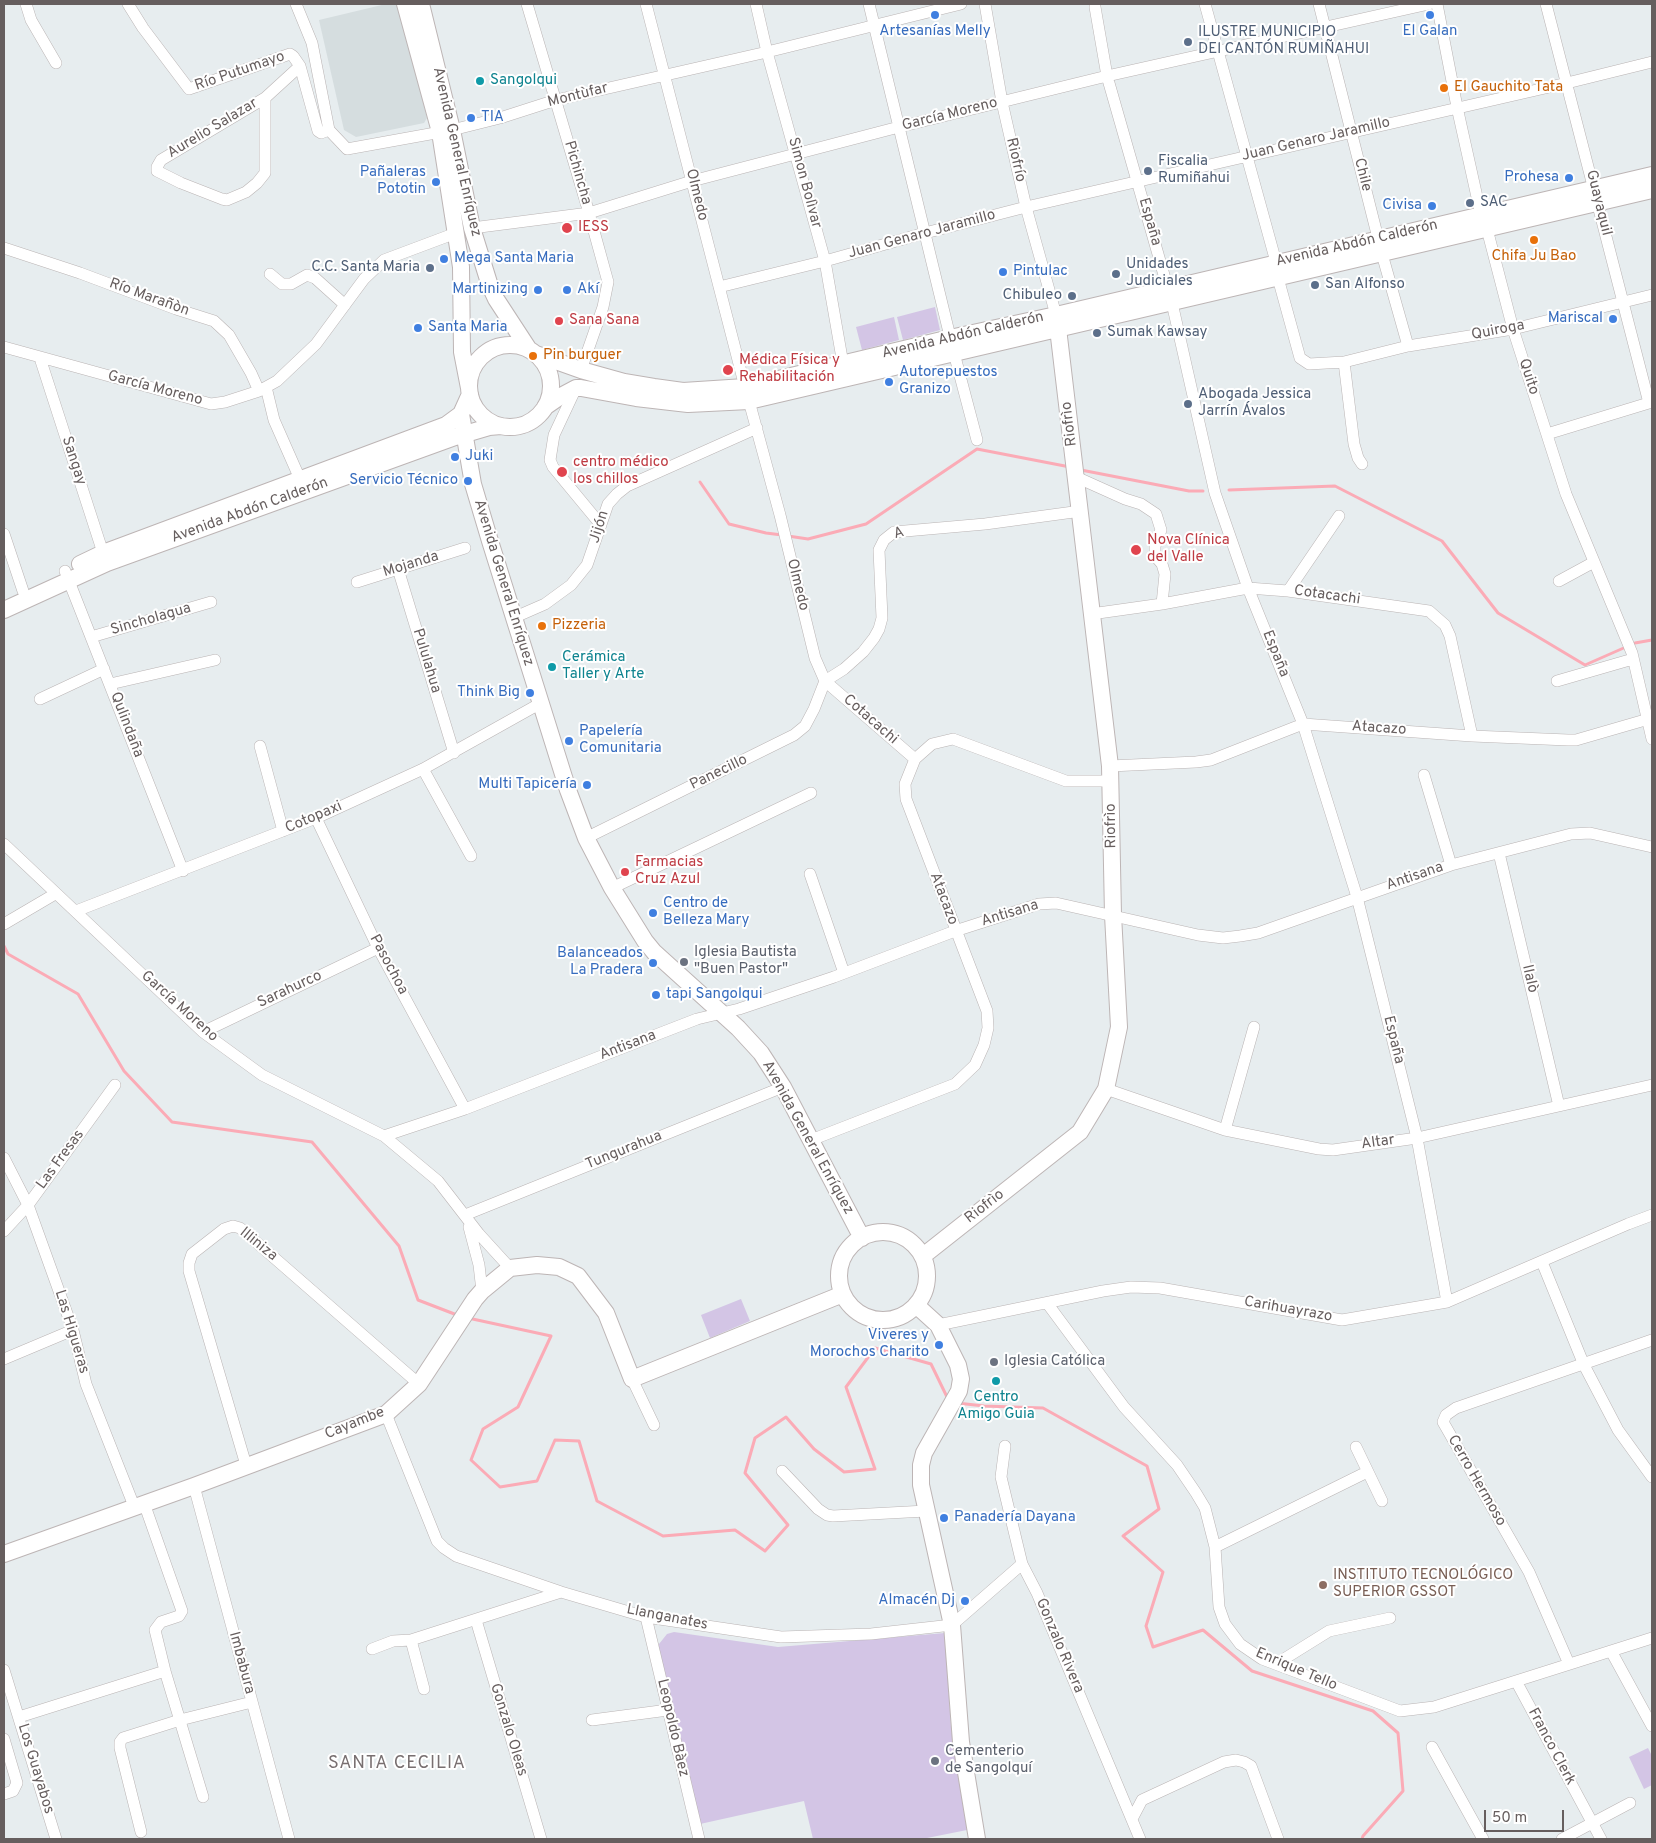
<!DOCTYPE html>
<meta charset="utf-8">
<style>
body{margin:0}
#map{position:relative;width:1656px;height:1843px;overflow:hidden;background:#e7edef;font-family:Overpass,sans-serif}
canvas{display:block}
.frame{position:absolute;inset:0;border:5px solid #665e5e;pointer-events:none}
.scale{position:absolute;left:1484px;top:1810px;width:80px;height:22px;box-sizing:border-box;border:2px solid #665e5e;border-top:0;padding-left:6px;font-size:15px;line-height:18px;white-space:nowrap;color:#665e5e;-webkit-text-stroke:4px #fff;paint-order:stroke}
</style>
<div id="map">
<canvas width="1656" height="1843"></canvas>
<div class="frame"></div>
<div class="scale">50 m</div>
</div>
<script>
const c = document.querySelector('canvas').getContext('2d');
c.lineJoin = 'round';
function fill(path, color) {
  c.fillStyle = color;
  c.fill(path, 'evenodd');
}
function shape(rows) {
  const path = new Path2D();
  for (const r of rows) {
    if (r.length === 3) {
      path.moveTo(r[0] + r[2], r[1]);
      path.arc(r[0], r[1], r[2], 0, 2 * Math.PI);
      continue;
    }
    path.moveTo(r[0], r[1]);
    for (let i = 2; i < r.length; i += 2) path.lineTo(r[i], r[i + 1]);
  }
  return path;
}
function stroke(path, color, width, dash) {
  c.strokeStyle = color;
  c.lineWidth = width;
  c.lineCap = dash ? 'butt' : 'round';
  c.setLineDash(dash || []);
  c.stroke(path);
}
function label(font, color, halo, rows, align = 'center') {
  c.font = font + ' Overpass,sans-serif';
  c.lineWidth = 4;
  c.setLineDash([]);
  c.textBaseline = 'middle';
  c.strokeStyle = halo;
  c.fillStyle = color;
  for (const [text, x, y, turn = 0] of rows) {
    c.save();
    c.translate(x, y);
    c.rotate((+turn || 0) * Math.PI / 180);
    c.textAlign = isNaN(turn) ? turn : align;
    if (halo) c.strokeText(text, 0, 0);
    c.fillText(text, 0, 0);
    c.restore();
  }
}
fill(shape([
 [386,4,399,4,427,118,424,123,356,137,344,130,319,20]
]), '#d5dddf');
fill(shape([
 [935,307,940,330,903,340,897,317],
 [894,317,899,340,862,350,856,327],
 [741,1299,750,1321,710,1338,701,1315],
 [674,1632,778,1647,945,1633,951,1727,967,1830,922,1839,813,1839,804,1801,700,1824,659,1650,659,1644,667,1634],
 [1648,1748,1652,1756,1652,1785,1644,1789,1629,1757]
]), '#d3c5e5');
stroke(shape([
 [1081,470,1189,491,1203,491],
 [700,482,729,524,766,533,782,535],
 [1229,490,1335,486,1442,541,1498,613,1585,665,1635,643,1652,640],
 [788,536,808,539,866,524,977,449,1070,467],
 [4,946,8,954,78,994,124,1071,172,1122,312,1142,399,1246,418,1300,457,1315],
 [468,1318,551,1336,518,1407,483,1429,471,1460,500,1487,537,1481,555,1440,579,1441,597,1501,663,1536,735,1530,765,1551,788,1525,745,1473,755,1438,786,1417,814,1449,844,1472,875,1469,846,1387,875,1348,931,1364,948,1399],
 [957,1403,984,1406,1043,1408,1147,1466,1159,1509,1123,1536,1163,1572,1146,1626,1153,1647,1203,1630,1252,1671,1373,1711,1398,1733,1403,1791,1363,1836,1362,1839]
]), '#fbabb6', 3);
const street = shape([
 [26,4,31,20,56,63],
 [128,4,143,28,189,89,290,54,293,56,300,66],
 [296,4,312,43,329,130,347,149,452,130,500,118,556,100,767,52,961,4],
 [527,4,589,213,608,282,603,307,581,370],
 [646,4,745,387],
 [756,4,767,52,825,261,843,364],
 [869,4,954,353,977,440],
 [985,4,1002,102,1026,207,1056,315],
 [1205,4,1276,262,1278,278,1300,358,1309,364,1344,362,1408,346,1513,329,1652,295],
 [1319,4,1382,254,1408,346],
 [1437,4,1457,107,1481,215,1487,229,1513,329,1566,494,1632,653,1652,739],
 [1546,4,1649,403],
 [1095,7,1107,76,1172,303,1215,493,1248,588,1303,724,1357,897,1417,1138,1447,1302],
 [265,98,265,173,257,183,246,192,227,200,222,199,181,183,157,171,157,167,161,160,265,98],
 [265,98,300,66,318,131,321,133,329,130],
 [472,228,589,213,692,181,899,127,1107,76,1429,4],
 [4,248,80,273,176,309,214,321,229,335,251,373,259,391],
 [270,274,282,284,291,284,307,275,315,278,345,305],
 [719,287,825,261,925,233,1026,207,1567,83,1652,62],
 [4,347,211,404,225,402,259,391,277,381,316,344,364,279,384,260,456,233],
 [40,358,105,559],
 [1344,362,1354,444,1358,458,1362,464],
 [266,387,274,420,300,479],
 [576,388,554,435,550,460,553,467,601,525],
 [749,401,780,515,815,658,825,681,915,759],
 [1547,434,1652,402],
 [1076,477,1125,499,1141,504,1156,514,1161,530,1155,546,1155,556,1162,564,1165,574,1162,604],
 [4,534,23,591],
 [398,569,454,753],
 [65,571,183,871],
 [1559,581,1594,562],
 [357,582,465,548],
 [1288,591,1339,516],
 [1091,614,1162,604,1248,588,1288,591,1429,611,1445,625,1450,636,1472,736],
 [513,618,545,604,571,585,587,565,608,504,617,494,627,486,757,428],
 [91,637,211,602],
 [825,681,844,669,863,652,874,638,879,629,882,618,879,550,884,540,894,532,985,524,1081,511],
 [1557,681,1633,659],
 [110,684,215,660],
 [40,699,104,669],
 [260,746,283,831],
 [1110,766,1196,762,1211,760,1303,724,1472,736,1568,740,1576,740,1652,718],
 [423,769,471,856],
 [1424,775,1451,865],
 [316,818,378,948,465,1109],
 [586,838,794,735,805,726,814,709,825,681],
 [4,844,203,1032,262,1075,384,1136,438,1181,479,1234,510,1268],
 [1499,853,1559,1106],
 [810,874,844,973],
 [612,888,811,793],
 [76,911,316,818,423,769,541,703],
 [4,924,55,894],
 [203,1032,378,948],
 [1106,1089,1225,1130,1319,1149,1333,1150,1417,1138,1652,1085],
 [1225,1130,1254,1027],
 [384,1136,465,1109,697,1019,739,1009,834,977,955,931,1039,904,1056,903,1198,935,1223,938,1240,936,1258,933,1451,865,1571,834,1590,833,1652,847],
 [811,1140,955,1084,975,1065,984,1045,988,1028,987,1011,906,799,905,784,915,759,932,744,953,739,1066,781,1111,781],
 [4,1158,28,1205,73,1330,86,1384,134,1506],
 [465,1215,783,1087],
 [469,1227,479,1265,482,1291],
 [4,1231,28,1205,115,1085],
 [1542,1262,1584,1365,1618,1430,1652,1477],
 [1047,1303,1124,1407,1177,1465,1196,1493,1205,1508,1215,1547,1219,1607,1225,1624,1240,1644,1262,1659,1400,1711,1434,1707,1652,1638],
 [938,1325,1103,1291,1131,1287,1160,1288,1342,1320,1447,1302,1628,1224,1652,1215],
 [4,1359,73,1330],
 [632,1379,654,1425],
 [386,1414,437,1541,444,1548,456,1556,561,1592,646,1617,781,1637,871,1634,952,1625,1022,1564],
 [1005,1446,1001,1477,1022,1564,1037,1593,1140,1839],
 [1356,1447,1382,1501],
 [246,1465,189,1271,189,1263,192,1254,224,1229,233,1226,240,1228,419,1384],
 [782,1471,818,1509,827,1515,833,1516,926,1511],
 [194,1486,289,1839],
 [144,1503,182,1611,179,1616,161,1622,155,1630,165,1671,203,1797],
 [1215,1547,1367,1472],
 [646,1617,699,1839],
 [476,1620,541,1839],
 [372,1649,393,1641,411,1640],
 [1611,1651,1652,1726],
 [1276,1664,1329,1631,1390,1618],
 [1569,1664,1529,1572,1443,1422,1446,1415,1456,1408,1652,1340],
 [4,1670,56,1839],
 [1516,1681,1601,1839],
 [424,1689,411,1640,561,1592],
 [19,1717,165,1671],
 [592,1720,668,1710],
 [4,1739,17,1783,13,1791,4,1794],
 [1432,1747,1483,1839],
 [1132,1819,1142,1800,1224,1762,1236,1760,1244,1762,1251,1766,1278,1839],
 [141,1832,120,1748,120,1742,123,1738,180,1720,252,1702],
 [1562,1839,1630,1803]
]);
const secondary = shape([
 [405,4,440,132,461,267,462,352,469,388],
 [421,4,452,130,472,228,490,286,496,299,528,348],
 [510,386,41],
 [536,354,581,370,624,382,654,387,683,391,745,387,950,338,1056,315,1652,175],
 [545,407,561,396,576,388,581,388,636,398,688,404,749,401,1652,190],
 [461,414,473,484,490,541,568,790,586,838,612,888,645,941,654,952,738,1028,761,1053,783,1087,862,1238],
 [80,564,103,553,446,425,461,414,470,394],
 [4,610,107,563,455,437,489,427,501,426],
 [883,1276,44],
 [923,1256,1080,1132,1106,1089,1119,1027,1113,915,1110,766,1057,320],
 [916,1305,938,1325,958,1365,961,1379,959,1391,924,1453,921,1465,921,1485,952,1625,961,1742,977,1839],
 [4,1554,194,1486,386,1414,419,1384,475,1299,482,1291,510,1268,537,1265,559,1267,578,1276,606,1313,632,1379,843,1294]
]);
stroke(street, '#bab4b4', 12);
stroke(secondary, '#bdb5b5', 18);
stroke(street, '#fff', 11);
stroke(secondary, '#fff', 16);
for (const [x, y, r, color] of [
 [935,15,5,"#3f7fe0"],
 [1430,15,5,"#3f7fe0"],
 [1188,42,5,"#5c6f8a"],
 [480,81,5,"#0f9aa8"],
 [1444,88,5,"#e8710a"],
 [471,118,5,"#3f7fe0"],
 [1148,171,5,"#5c6f8a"],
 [1569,178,5,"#3f7fe0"],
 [436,182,5,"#3f7fe0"],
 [1470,203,5,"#5c6f8a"],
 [1432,206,5,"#3f7fe0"],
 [567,228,6,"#e0444e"],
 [1534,240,5,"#e8710a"],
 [444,259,5,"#3f7fe0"],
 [430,268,5,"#5c6f8a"],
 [1003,272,5,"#3f7fe0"],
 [1116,274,5,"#5c6f8a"],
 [1315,285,5,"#5c6f8a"],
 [538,290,5,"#3f7fe0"],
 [567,290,5,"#3f7fe0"],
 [1072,296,5,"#5c6f8a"],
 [1613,319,5,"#3f7fe0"],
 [559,321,5,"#e0444e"],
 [418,328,5,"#3f7fe0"],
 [1097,333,5,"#5c6f8a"],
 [533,356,5,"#e8710a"],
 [728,370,6,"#e0444e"],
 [889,382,5,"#3f7fe0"],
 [1188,404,5,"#5c6f8a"],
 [455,457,5,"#3f7fe0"],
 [562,472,6,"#e0444e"],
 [468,481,5,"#3f7fe0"],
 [1136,550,6,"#e0444e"],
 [542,626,5,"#e8710a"],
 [552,667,5,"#0f9aa8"],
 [530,693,5,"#3f7fe0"],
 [569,741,5,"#3f7fe0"],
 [587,785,5,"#3f7fe0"],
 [625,872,5,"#e0444e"],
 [653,913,5,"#3f7fe0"],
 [684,962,5,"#6b7280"],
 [653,963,5,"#3f7fe0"],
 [656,995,5,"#3f7fe0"],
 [939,1345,5,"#3f7fe0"],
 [994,1362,5,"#6b7280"],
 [996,1381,5,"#0f9aa8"],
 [944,1518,5,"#3f7fe0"],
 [1323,1585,5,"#8d6e63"],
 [965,1601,5,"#3f7fe0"],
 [935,1761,5,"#6b7280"]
]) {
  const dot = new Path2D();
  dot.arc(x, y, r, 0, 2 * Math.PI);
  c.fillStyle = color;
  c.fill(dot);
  stroke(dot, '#fff', 2);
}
label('15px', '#366cbe', '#fff', [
 ["Artesanías Melly",935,32,"center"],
 ["El Galan",1430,32,"center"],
 ["TIA",481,118],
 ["Pañaleras",426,173,"right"],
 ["Pototin",426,190,"right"],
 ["Prohesa",1559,178,"right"],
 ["Civisa",1422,206,"right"],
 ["Mega Santa Maria",454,259],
 ["Pintulac",1013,272],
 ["Martinizing",528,290,"right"],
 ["Akí",577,290],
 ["Mariscal",1603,319,"right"],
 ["Santa Maria",428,328],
 ["Autorepuestos",899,373],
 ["Granizo",899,390],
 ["Juki",465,457],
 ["Servicio Técnico",458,481,"right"],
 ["Think Big",520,693,"right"],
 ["Papelería",579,732],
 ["Comunitaria",579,749],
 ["Multi Tapicería",577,785,"right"],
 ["Centro de",663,904],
 ["Belleza Mary",663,921],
 ["Balanceados",643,954,"right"],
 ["La Pradera",643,971,"right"],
 ["tapi Sangolqui",666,995],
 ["Viveres y",929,1336,"right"],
 ["Morochos Charito",929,1353,"right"],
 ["Panadería Dayana",954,1518],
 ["Almacén Dj",955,1601,"right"]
], 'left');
label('15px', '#4e5e75', '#fff', [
 ["ILUSTRE MUNICIPIO",1198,33],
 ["DEl CANTÓN RUMIÑAHUI",1198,50],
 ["Fiscalia",1158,162],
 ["Rumiñahui",1158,179],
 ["SAC",1480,203],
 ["Unidades",1126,265],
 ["Judiciales",1126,282],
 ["C.C. Santa Maria",420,268,"right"],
 ["San Alfonso",1325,285],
 ["Chibuleo",1062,296,"right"],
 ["Sumak Kawsay",1107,333],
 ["Abogada Jessica",1198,395],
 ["Jarrín Ávalos",1198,412]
], 'left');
label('15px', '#665e5e', '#fff', [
 ["Río Putumayo",240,72,-19],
 ["Montùfar",578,96,-14],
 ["García Moreno",950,115,-14],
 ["Aurelio Salazar",213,129,-31],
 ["Juan Genaro Jaramillo",1316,140,-13],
 ["Avenida General Enríquez",456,152,77],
 ["Riofrío",1015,160,77],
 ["Pichincha",577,173,74],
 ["Chile",1362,175,76],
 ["Simon Bolìvar",804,183,75],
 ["Olmedo",696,195,76],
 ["Guayaquil",1598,203,76],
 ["España",1149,222,74],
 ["Juan Genaro Jaramillo",922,235,-15],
 ["Avenida Abdón Calderón",1357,244,-13],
 ["Río Marañòn",149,298,20],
 ["Quiroga",1498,331,-11],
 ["Avenida Abdón Calderón",963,336,-13],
 ["Quito",1528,377,72],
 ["García Moreno",155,389,15],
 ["Riofrìo",1070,424,-97],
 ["Sangay",73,461,72],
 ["Avenida Abdón Calderón",250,511,-20],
 ["Jijón",600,527,-72],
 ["A",899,534,-16],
 ["Mojanda",411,565,-17],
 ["Avenida General Enríquez",503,583,73],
 ["Olmedo",797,585,76],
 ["Cotacachi",1327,596,8],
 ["Sincholagua",151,620,-16],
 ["España",1275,654,68],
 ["Pululahua",426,661,73],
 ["Cotacachi",870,720,41],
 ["Qulindaña",126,725,69],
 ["Atacazo",1379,729,4],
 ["Panecillo",719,773,-26],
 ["Cotopaxi",314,818,-23],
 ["Riofrìo",1112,826,-91],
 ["Antisana",1415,877,-19],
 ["Atacazo",943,899,69],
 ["Antisana",1010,914,-17],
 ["Pasochoa",388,965,62],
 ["Ilalò",1529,979,77],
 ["Sarahurco",290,990,-25],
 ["García Moreno",179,1007,42],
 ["España",1393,1040,76],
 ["Antisana",628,1046,-21],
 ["Avenida General Enríquez",807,1138,61],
 ["Altar",1378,1143,-8],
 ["Tungurahua",624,1151,-22],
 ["Las Fresas",61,1160,-54],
 ["Riofrìo",985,1207,-38],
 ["Illiniza",258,1245,39],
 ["Carihuayrazo",1288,1310,10],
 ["Las Higueras",71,1332,73],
 ["Cayambe",355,1424,-22],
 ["Cerro Hermoso",1476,1481,60],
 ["Llanganates",667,1618,11],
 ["Gonzalo Rivera",1059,1646,67],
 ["Imbabura",241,1663,75],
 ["Enrique Tello",1296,1670,23],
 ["Leopoldo Bàez",672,1728,77],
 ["Gonzalo Oleas",508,1730,73],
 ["Franco Clerk",1551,1747,62],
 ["Los Guayabos",35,1769,73]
]);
label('15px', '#0d838f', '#fff', [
 ["Sangolqui",490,81],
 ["Cerámica",562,658],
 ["Taller y Arte",562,675],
 ["Centro",996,1398,"center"],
 ["Amigo Guia",996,1415,"center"]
], 'left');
label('15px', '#c56008', '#fff', [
 ["El Gauchito Tata",1454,88],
 ["Chifa Ju Bao",1534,257,"center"],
 ["Pin burguer",543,356],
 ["Pizzeria",552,626]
], 'left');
label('15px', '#be3a42', '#fff', [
 ["IESS",578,228],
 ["Sana Sana",569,321],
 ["Médica Física y",739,361],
 ["Rehabilitación",739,378],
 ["centro médico",573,463],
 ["los chillos",573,480],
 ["Nova Clínica",1147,541],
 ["del Valle",1147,558],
 ["Farmacias",635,863],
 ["Cruz Azul",635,880]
], 'left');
label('15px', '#5b616d', '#fff', [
 ["Iglesia Bautista",694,953],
 ["\"Buen Pastor\"",694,970],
 ["Iglesia Católica",1004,1362],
 ["Cementerio",945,1752],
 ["de Sangolquí",945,1769]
], 'left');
label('15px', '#785e54', '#fff', [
 ["INSTITUTO TECNOLÓGICO",1333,1576],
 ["SUPERIOR GSSOT",1333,1593]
], 'left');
c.letterSpacing = '1px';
label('18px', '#786f70', '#fff', [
 ["SANTA CECILIA",397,1764]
]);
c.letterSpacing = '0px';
</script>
